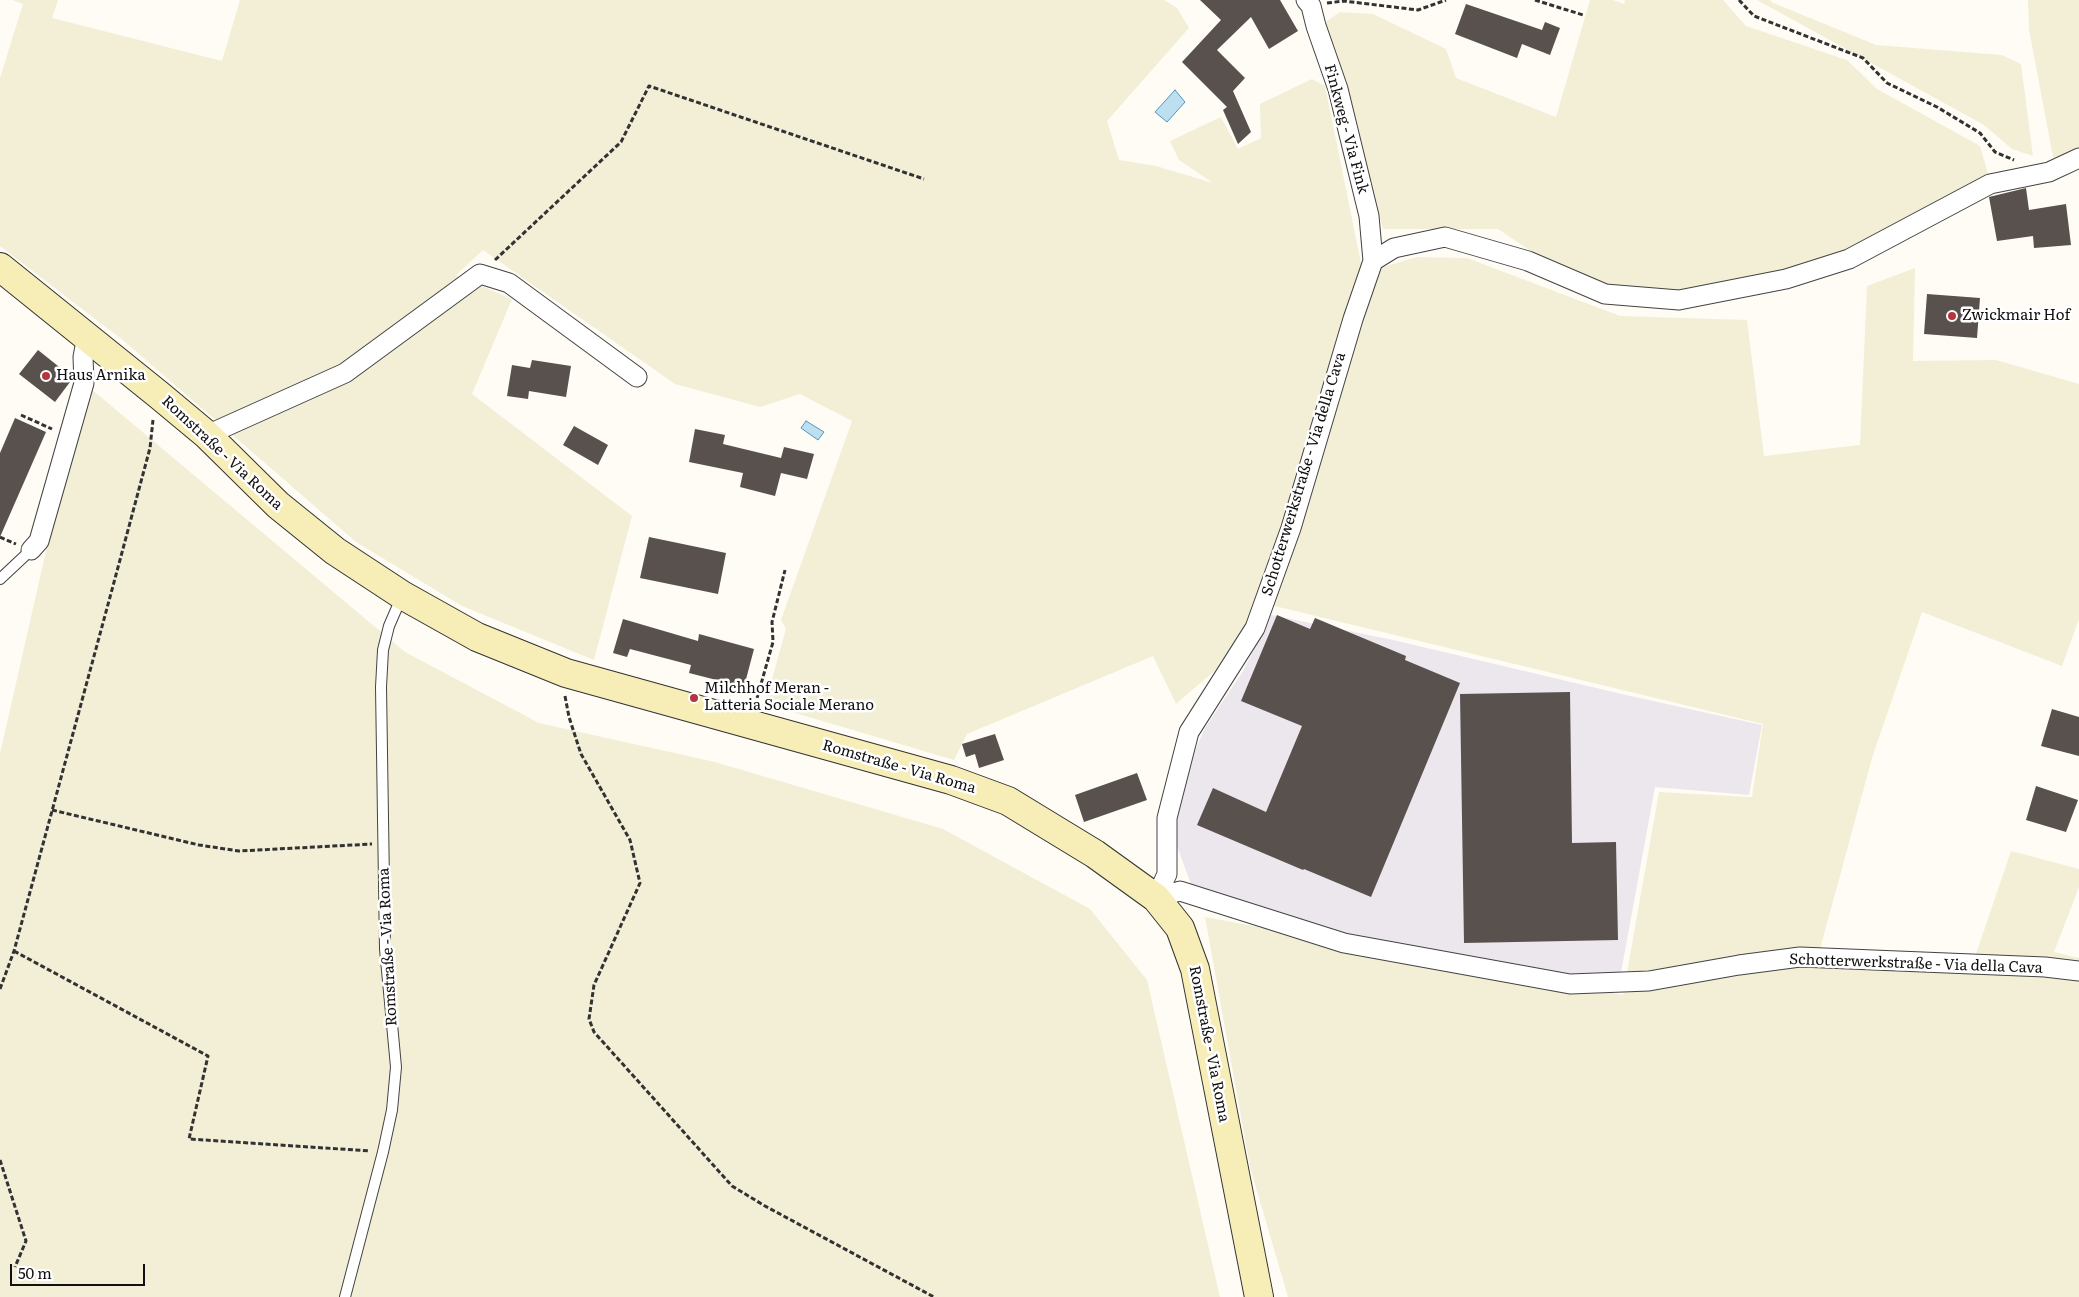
<!DOCTYPE html>
<meta charset="utf-8">
<style>
body{margin:0}
#map{position:relative;width:2079px;height:1297px;overflow:hidden;background:#fefcf4;font-family:Literata,serif}
canvas{display:block}
.scale{position:absolute;left:10px;top:1264px;width:135px;height:22px;box-sizing:border-box;border:2px solid #101010;border-top:0;padding-left:6px;font-size:15px;line-height:18px;white-space:nowrap;color:#101010;-webkit-text-stroke:4px #fff;paint-order:stroke}
</style>
<div id="map">
<canvas width="2079" height="1297"></canvas>
<div class="scale">50 m</div>
</div>
<script>
const c = document.querySelector('canvas').getContext('2d');
c.lineJoin = 'round';
function fill(path, color) {
  c.fillStyle = color;
  c.fill(path, 'evenodd');
}
function shape(rows) {
  const path = new Path2D();
  for (const r of rows) {
    path.moveTo(r[0], r[1]);
    for (let i = 2; i < r.length; i += 2) path.lineTo(r[i], r[i + 1]);
  }
  return path;
}
function stroke(path, color, width, dash) {
  c.strokeStyle = color;
  c.lineWidth = width;
  c.lineCap = dash ? 'butt' : 'round';
  c.setLineDash(dash || []);
  c.stroke(path);
}
function label(font, color, halo, rows, align = 'center') {
  c.font = font + ' Literata,serif';
  c.lineWidth = 5;
  c.setLineDash([]);
  c.textBaseline = 'middle';
  c.strokeStyle = halo;
  c.fillStyle = color;
  for (const [text, x, y, turn = 0] of rows) {
    c.save();
    c.translate(x, y);
    c.rotate((+turn || 0) * Math.PI / 180);
    c.textAlign = isNaN(turn) ? turn : align;
    if (halo) c.strokeText(text, 0, 0);
    c.fillText(text, 0, 0);
    c.restore();
  }
}
fill(shape([
 [1271,615,1393,640,1626,695,1762,725,1749,795,1655,787,1620,978,1567,979,1356,942,1192,887,1173,835,1187,769,1205,728,1243,671]
]), '#ece6ed');
fill(shape([
 [12,0,58,0,52,18,222,61,240,0,1164,0,1177,8,1189,28,1107,121,1119,160,1156,166,1213,183,1179,160,1170,141,1221,117,1238,149,1261,138,1260,104,1312,79,1325,86,1363,273,1417,257,1467,258,1620,316,1747,320,1764,456,1860,445,1867,286,1915,268,1913,361,1996,360,2079,384,2079,619,2062,666,1922,612,1872,758,1820,949,1976,954,2011,851,2079,869,2079,887,2054,952,2079,958,2079,1297,1288,1297,1250,1167,1205,917,1623,995,1659,792,1752,797,1763,724,1254,601,1247,623,1219,667,1176,704,1153,656,967,734,954,760,765,704,786,629,781,620,852,421,800,394,760,407,675,384,483,250,456,275,512,299,472,394,632,516,594,660,462,606,356,542,124,341,0,246,0,78,23,4],
 [1590,0,1613,0,1624,4,1625,0,1723,0,1746,26,1847,60,1877,89,1980,146,1988,174,1855,249,1790,272,1668,292,1606,286,1556,268,1498,229,1383,229,1324,23,1340,12,1373,14,1446,49,1456,78,1556,117],
 [1757,0,1771,0,1771,2,1876,45,2002,55,2021,64,2033,156,2012,149,1984,125],
 [2028,0,2079,0,2079,167,2053,157,2029,29],
 [84,383,405,652,539,723,715,762,943,829,1090,909,1147,980,1220,1297,0,1297,0,754]
]), '#f2efd6');
const water = shape([
 [1175,90,1185,102,1167,122,1155,112,1175,90],
 [806,421,824,432,818,440,801,428,806,421]
]);
fill(water, '#bedff0');
stroke(water, '#4c96c0', 1);
fill(shape([
 [1200,0,1280,0,1298,31,1269,49,1251,17,1217,50,1245,78,1233,91,1251,132,1238,144,1223,110,1227,107,1182,62,1221,20],
 [1466,4,1542,30,1545,22,1560,28,1550,55,1522,44,1517,58,1455,34],
 [2026,188,2029,210,2066,204,2071,245,2034,248,2033,236,1997,241,1989,197],
 [1927,294,1980,298,1977,338,1924,334],
 [38,350,73,378,55,402,19,374],
 [532,360,571,366,566,397,529,391,528,399,507,396,512,365,530,368],
 [15,418,46,432,0,537,0,453],
 [574,426,608,445,598,465,563,445],
 [695,429,725,435,723,444,781,458,784,447,814,454,807,479,781,473,775,496,740,487,743,473,689,462],
 [649,537,726,553,718,594,640,578],
 [1277,615,1310,629,1315,618,1406,656,1405,660,1460,683,1371,897,1304,869,1303,870,1197,825,1213,788,1266,812,1302,726,1241,701],
 [623,619,698,641,699,634,754,649,744,687,689,673,691,665,630,649,627,657,613,653],
 [1570,692,1572,843,1616,842,1618,940,1464,943,1460,694],
 [2052,709,2079,717,2079,756,2041,746],
 [995,734,1004,760,979,768,975,754,966,757,962,744],
 [1137,773,1147,800,1084,822,1075,795],
 [2036,786,2078,800,2066,832,2026,820]
]), '#58514e');
const lane = shape([
 [0,579,31,550],
 [345,1297,383,1152,392,1110,396,1067,385,949,381,687,383,650,389,626,402,596]
]);
const street = shape([
 [1306,0,1311,6,1316,26,1338,89,1369,216,1373,261],
 [2079,158,2049,172,1990,184,1849,259,1786,279,1679,300,1605,294,1528,261,1445,237,1394,248,1373,261,1353,319,1291,528,1255,628,1189,732,1167,818,1167,874,1156,898,1180,891,1344,943,1570,984,1649,981,1739,965,1800,957,2045,967,2079,971],
 [207,435,345,373,480,274,509,283,637,377],
 [31,550,39,541,84,383,83,357,87,336]
]);
const secondary = shape([
 [0,267,159,395,207,435,278,505,335,551,402,595,477,637,566,673,951,780,1008,801,1095,854,1156,898,1180,928,1195,969,1259,1297]
]);
stroke(lane, '#434343', 12);
stroke(street, '#434343', 21);
stroke(secondary, '#323232', 30);
stroke(shape([
 [1535,0,1583,15],
 [1739,0,1754,16,1863,58,1887,83,1937,107,1980,133,1995,152,2014,160],
 [1327,3,1344,1,1418,10,1446,0],
 [495,260,621,142,649,86,924,179],
 [21,415,52,429],
 [0,537,16,544],
 [565,696,569,717,581,754,630,840,640,883,594,985,589,1019,594,1032,732,1186,765,1206,934,1297],
 [755,705,773,642,772,622,785,570],
 [52,810,199,845,239,851,372,844],
 [14,951,208,1056,189,1139,370,1151],
 [0,989,14,951,113,586,150,448,153,420],
 [0,1160,26,1241,15,1267]
]), '#323232', 3, [5, 2.5]);
stroke(lane, '#fff', 10);
stroke(street, '#fff', 19);
stroke(secondary, '#f7edb6', 28);
for (const [x, y, r, color] of [
 [1952,316,5,"#b33540"],
 [46,376,5,"#b33540"],
 [694,698,5,"#b33540"]
]) {
  const dot = new Path2D();
  dot.arc(x, y, r, 0, 2 * Math.PI);
  c.fillStyle = color;
  c.fill(dot);
  stroke(dot, '#fff', 2);
}
label('15px', '#101010', '#fff', [
 ["Finkweg - Via Fink",1346,129,75],
 ["Romstraße - Via Roma",222,453,43],
 ["Schotterwerkstraße - Via della Cava",1304,474,-73],
 ["Romstraße - Via Roma",899,767,16],
 ["Romstraße - Via Roma",388,947,-93],
 ["Schotterwerkstraße - Via della Cava",1916,964,2],
 ["Romstraße - Via Roma",1209,1044,79]
]);
label('15px', '#101010', '#fff', [
 ["Zwickmair Hof",1962,316],
 ["Haus Arnika",56,376],
 ["Milchhof Meran -",704,689],
 ["Latteria Sociale Merano",704,706]
], 'left');
</script>
